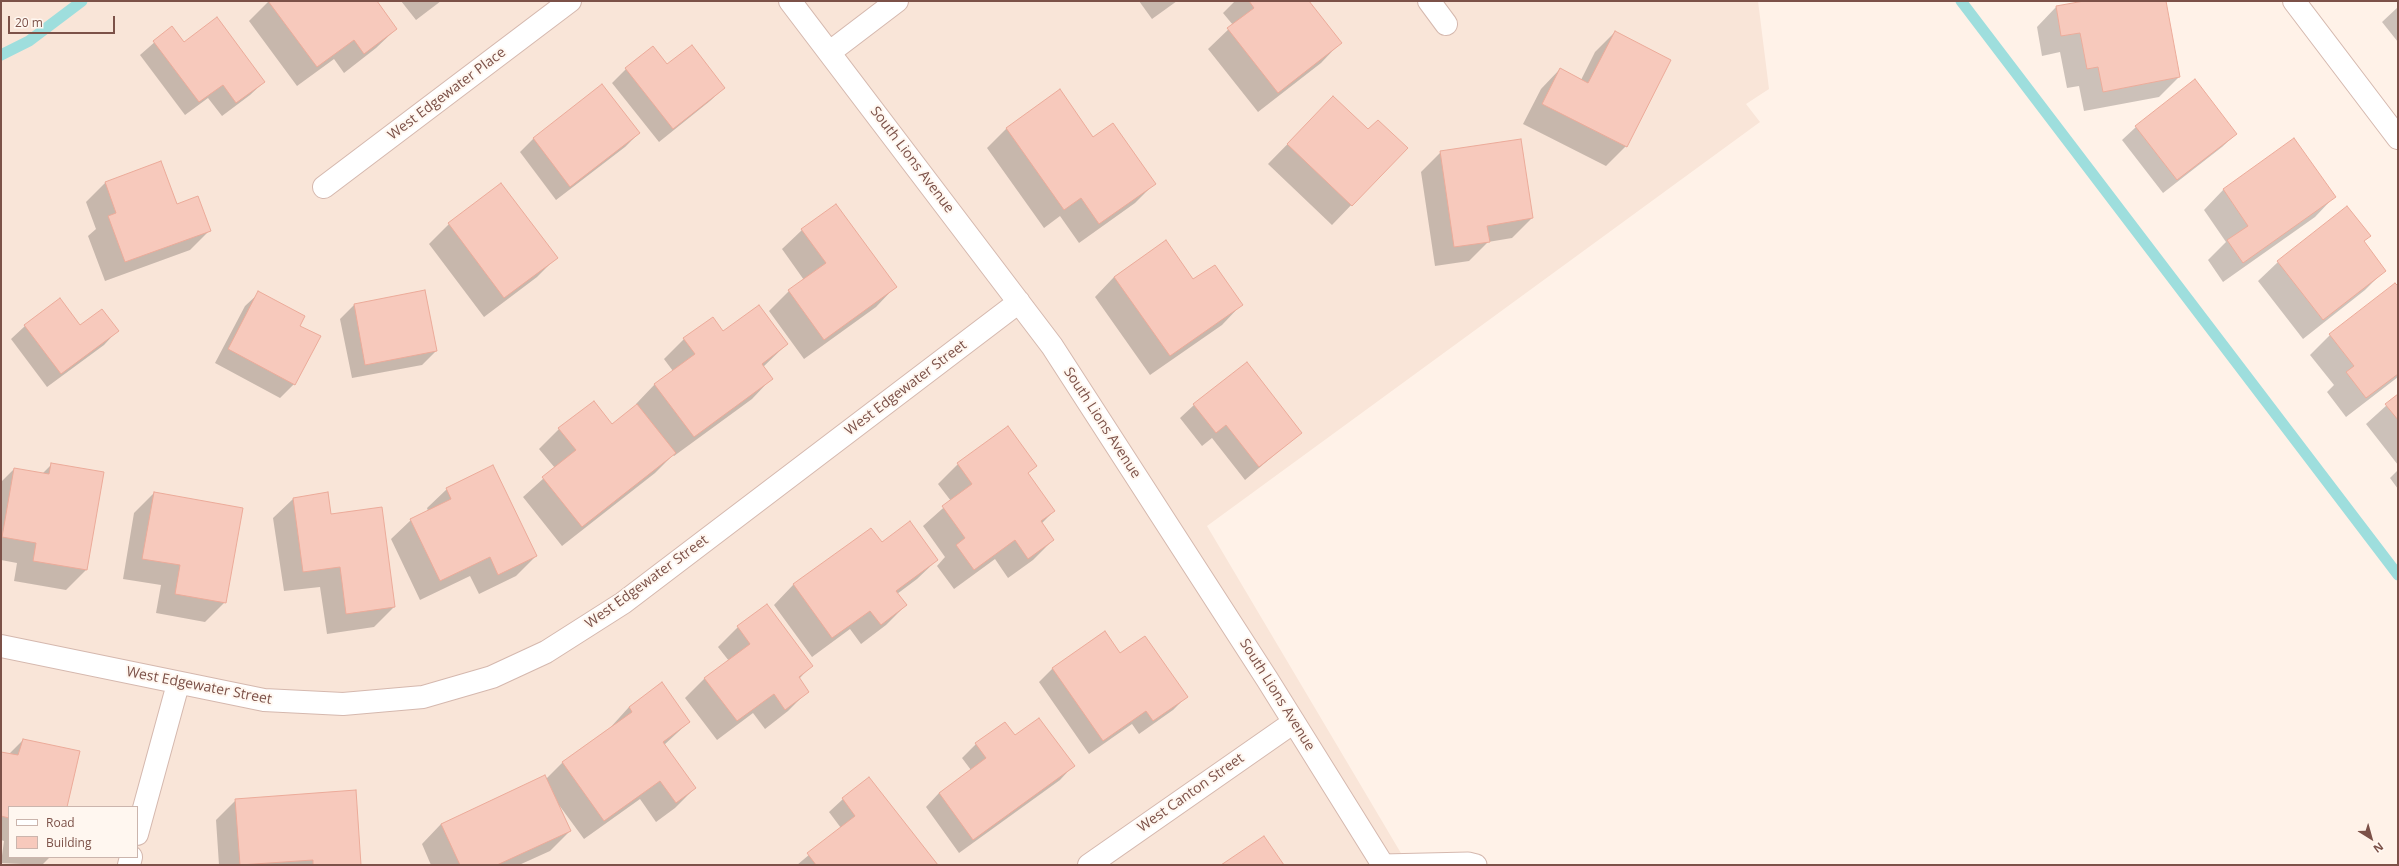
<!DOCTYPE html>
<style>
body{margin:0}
#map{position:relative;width:2399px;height:866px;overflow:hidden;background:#fff2e8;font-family:"Open Sans",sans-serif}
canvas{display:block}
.frame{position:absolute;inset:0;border:2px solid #7c5148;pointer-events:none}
.legend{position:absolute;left:8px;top:806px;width:130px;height:52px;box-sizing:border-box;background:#fff7f0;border:1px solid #cbb5ad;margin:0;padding:5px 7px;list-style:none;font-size:12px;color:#7c5148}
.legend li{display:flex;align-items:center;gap:8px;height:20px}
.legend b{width:20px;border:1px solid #cbb5ad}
.north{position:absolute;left:2351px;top:818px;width:40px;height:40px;-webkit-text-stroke:3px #fff7f0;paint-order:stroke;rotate:143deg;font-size:11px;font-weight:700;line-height:16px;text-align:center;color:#7c5148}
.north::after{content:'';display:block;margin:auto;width:14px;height:18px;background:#7c5148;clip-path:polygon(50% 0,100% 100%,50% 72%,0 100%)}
.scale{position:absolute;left:8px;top:16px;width:107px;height:18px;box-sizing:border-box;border:2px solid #7c5148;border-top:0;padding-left:5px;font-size:12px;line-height:14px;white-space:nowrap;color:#7c5148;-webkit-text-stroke:3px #fff7f0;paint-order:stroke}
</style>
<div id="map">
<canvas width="2399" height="866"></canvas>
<div class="frame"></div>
<ul class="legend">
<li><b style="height:5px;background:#fff"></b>Road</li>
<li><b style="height:11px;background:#f7c9bc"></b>Building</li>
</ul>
<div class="north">N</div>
<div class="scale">20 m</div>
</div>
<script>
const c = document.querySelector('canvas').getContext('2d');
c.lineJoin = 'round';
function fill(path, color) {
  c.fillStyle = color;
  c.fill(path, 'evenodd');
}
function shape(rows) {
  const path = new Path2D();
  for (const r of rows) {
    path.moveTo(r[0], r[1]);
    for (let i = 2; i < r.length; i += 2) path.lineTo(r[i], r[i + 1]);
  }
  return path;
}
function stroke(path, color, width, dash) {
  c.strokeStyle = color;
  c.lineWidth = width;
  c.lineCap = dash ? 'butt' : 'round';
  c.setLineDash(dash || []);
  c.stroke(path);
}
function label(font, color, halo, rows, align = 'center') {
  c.font = font + ' "Open Sans",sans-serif';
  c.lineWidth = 4;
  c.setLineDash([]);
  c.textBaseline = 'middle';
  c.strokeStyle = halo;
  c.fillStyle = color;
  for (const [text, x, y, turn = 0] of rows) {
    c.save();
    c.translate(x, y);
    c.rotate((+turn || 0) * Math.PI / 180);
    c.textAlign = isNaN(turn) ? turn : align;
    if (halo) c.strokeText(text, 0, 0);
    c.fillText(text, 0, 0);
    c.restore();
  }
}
fill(shape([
 [1,1,1758,1,1769,89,1746,104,1760,122,1207,526,1408,865,1,865],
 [9,807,137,807,137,857,9,857]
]), '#f9e5d8');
fill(shape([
 [269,1,375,1,396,29,376,48,344,73,334,59,297,86,249,21],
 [401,1,441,1,416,20],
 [1139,1,1177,1,1152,19],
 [1235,1,1308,1,1340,43,1321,63,1258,112,1208,49,1233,25,1223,13],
 [2089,1,2165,1,2179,77,2159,97,2084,111,2079,86,2067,88,2060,52,2042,56,2037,27,2056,7],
 [2398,7,2398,42,2382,22],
 [172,27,184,43,264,82,250,95,222,116,208,98,185,115,140,55],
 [1615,32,1626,146,1606,166,1523,124,1541,89,1560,69,1581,80,1595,52],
 [667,65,724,88,710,101,659,142,612,83,626,69],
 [602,86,639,133,625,147,556,200,520,152,533,139],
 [1314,117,1406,148,1332,225,1268,164],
 [2136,127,2236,134,2222,147,2163,193,2122,140],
 [1007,128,1093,138,1154,184,1135,203,1079,243,1060,216,1044,228,987,148],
 [2294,140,2334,197,2315,217,2223,282,2208,260,2226,242,2204,210,2223,190],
 [1441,152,1532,218,1512,238,1488,242,1469,261,1435,266,1421,172],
 [105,183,176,205,209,231,190,250,105,281,88,236,96,229,86,202],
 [501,184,556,258,537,277,484,317,429,244,449,224],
 [802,230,895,287,876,307,804,359,769,311,789,291,804,280,782,249],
 [2369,236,2363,242,2385,270,2365,290,2303,339,2258,281,2278,262],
 [1166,241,1193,281,1241,305,1222,325,1150,375,1095,297,1114,277],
 [2398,288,2398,377,2346,417,2327,392,2334,385,2310,355,2330,335],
 [425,291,436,351,422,365,352,378,340,319,354,305],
 [259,293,299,326,294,384,280,398,215,363,245,306],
 [25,326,80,326,117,331,104,345,47,387,11,339],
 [723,332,787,344,763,367,771,379,752,399,674,456,673,455,655,473,562,546,523,497,555,468,539,449,559,429,594,402,612,425,637,406,636,404,655,384,673,371,664,359,684,339],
 [2398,395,2398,465,2366,424],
 [1194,405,1301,432,1245,480,1212,438,1202,446,1180,418],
 [52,464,103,473,86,570,66,590,14,581,17,563,1,560,1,482,14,469,42,474],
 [958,464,1035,466,1027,474,1054,511,1041,524,1053,540,1033,560,1008,578,995,559,954,589,937,566,945,557,923,526,951,501,938,484],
 [2398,470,2398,489,2390,478],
 [447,489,536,556,516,576,479,594,470,576,420,600,391,539,411,520,428,511,427,508],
 [154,493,225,602,205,622,156,613,161,585,123,579,134,513],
 [293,499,330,516,394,607,374,627,327,634,320,587,284,591,273,518],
 [871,529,881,543,937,560,917,579,897,594,906,605,886,625,861,644,850,629,812,657,774,605,793,585],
 [738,627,811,666,799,679,808,691,788,711,765,729,753,713,717,740,685,698,705,678,729,661,718,647],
 [1104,632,1120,655,1186,697,1173,710,1139,734,1132,724,1089,754,1039,682,1052,669],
 [661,684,689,722,664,745,695,788,675,808,656,822,640,799,584,839,559,805,570,831,550,851,519,865,431,865,422,844,441,824,546,779,562,763,610,728,629,707],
 [1015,736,1073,766,1060,780,959,853,926,807,939,793,971,770,962,758,976,744],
 [23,740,66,807,9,807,9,857,50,857,42,865,1,863,4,841,1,840,1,753,9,754],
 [843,799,936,865,797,865,841,828,829,812],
 [236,800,360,865,219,865,216,820]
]), '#0003');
stroke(shape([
 [1961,1,2398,575],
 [1,55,29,41,82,1]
]), '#9ededd', 11);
const building = shape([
 [268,1,377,1,397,29,364,54,354,40,317,67,268,1],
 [1249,1,1309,1,1342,43,1278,93,1227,28,1254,8,1249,1],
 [2084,1,2166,1,2180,77,2103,92,2098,67,2087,69,2080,33,2061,36,2056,6,2084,1],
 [217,17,265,82,236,103,223,85,199,102,153,41,172,26,184,42,217,17],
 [1615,31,1671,60,1627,147,1542,104,1560,68,1588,83,1615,31],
 [692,45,725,88,673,129,625,68,653,46,667,64,692,45],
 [2195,79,2237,134,2177,180,2135,126,2195,79],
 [602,84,640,133,570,187,533,138,602,84],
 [1060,89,1093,137,1113,123,1156,184,1099,224,1081,198,1064,210,1006,128,1060,89],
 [1333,96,1368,129,1378,120,1408,148,1352,206,1287,144,1333,96],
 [2294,138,2336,197,2243,263,2227,240,2248,226,2223,189,2294,138],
 [1521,139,1533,218,1487,226,1490,242,1454,247,1440,151,1521,139],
 [161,161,177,204,198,196,211,231,125,262,108,216,116,213,105,182,161,161],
 [501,183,558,258,504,298,448,223,501,183],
 [836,204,897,287,824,340,788,290,826,263,801,229,836,204],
 [2347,206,2371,236,2364,241,2386,271,2323,320,2277,261,2347,206],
 [1166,240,1193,279,1215,265,1243,305,1170,356,1114,277,1166,240],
 [2395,283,2398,286,2398,374,2366,398,2346,372,2354,366,2329,334,2395,283],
 [425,290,437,351,365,365,354,304,425,290],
 [258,291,305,316,300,326,321,336,295,385,228,349,258,291],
 [60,298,80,325,102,309,119,331,61,374,24,325,60,298],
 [759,305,788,344,762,364,773,379,694,437,654,384,695,354,683,338,713,317,723,331,759,305],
 [1247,362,1302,433,1259,467,1226,425,1216,433,1193,404,1247,362],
 [2398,394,2398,420,2385,404,2398,394],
 [594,401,612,424,637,404,676,453,582,527,542,477,576,450,558,428,594,401],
 [1008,426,1037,466,1028,473,1055,511,1041,521,1054,540,1028,559,1015,540,974,570,956,545,965,538,942,506,972,484,957,463,1008,426],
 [51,463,104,472,87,570,33,561,36,543,2,537,14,468,49,474,51,463],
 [493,465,537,556,498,575,490,557,440,581,410,519,451,499,446,488,493,465],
 [154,492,243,508,226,603,175,594,180,565,142,559,154,492],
 [328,492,331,514,382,507,395,607,346,614,340,567,303,572,293,498,328,492],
 [910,521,938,560,896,591,907,605,881,625,870,611,832,638,793,584,871,528,882,542,910,521],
 [767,604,813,666,799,677,809,692,785,710,774,694,737,721,704,678,750,644,737,626,767,604],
 [1105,631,1120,653,1145,636,1188,697,1153,721,1146,711,1103,741,1052,668,1105,631],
 [662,682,690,722,663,742,696,788,676,803,660,781,604,821,562,762,632,712,629,707,662,682],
 [1039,718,1075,766,973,840,939,793,986,758,975,743,1005,722,1015,735,1039,718],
 [23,739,80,751,67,807,9,807,9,818,1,816,1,752,18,755,23,739],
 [545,775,571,831,497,865,460,865,441,824,545,775],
 [869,777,938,865,816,865,807,853,855,816,842,798,869,777],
 [356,790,361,865,313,865,313,860,240,865,235,799,356,790],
 [1264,836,1284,865,1221,865,1264,836]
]);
fill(building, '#f7c9bc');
stroke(building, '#ecab9a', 1);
const lane = shape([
 [1383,865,1468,863,1476,865]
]);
const street = shape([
 [790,1,1052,346,1267,679,1383,865],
 [1429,1,1446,24],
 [2294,1,2398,138],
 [830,52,897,1],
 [324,187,570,1],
 [1,646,264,700,343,704,423,697,492,677,546,652,623,603,1019,302],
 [137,834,178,684],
 [129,865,131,857],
 [1089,865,1294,722]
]);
stroke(lane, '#d5b8ae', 23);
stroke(street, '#d5b8ae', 24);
stroke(lane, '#fff', 21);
stroke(street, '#fff', 22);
label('14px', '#7c5148', '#fff7f0', [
 ["West Edgewater Place",447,94,-37],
 ["South Lions Avenue",912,160,53],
 ["West Edgewater Street",906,388,-37],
 ["South Lions Avenue",1102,423,57],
 ["West Edgewater Street",647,582,-36],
 ["West Edgewater Street",199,686,11],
 ["South Lions Avenue",1277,695,58],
 ["West Canton Street",1191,793,-35]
]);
</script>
